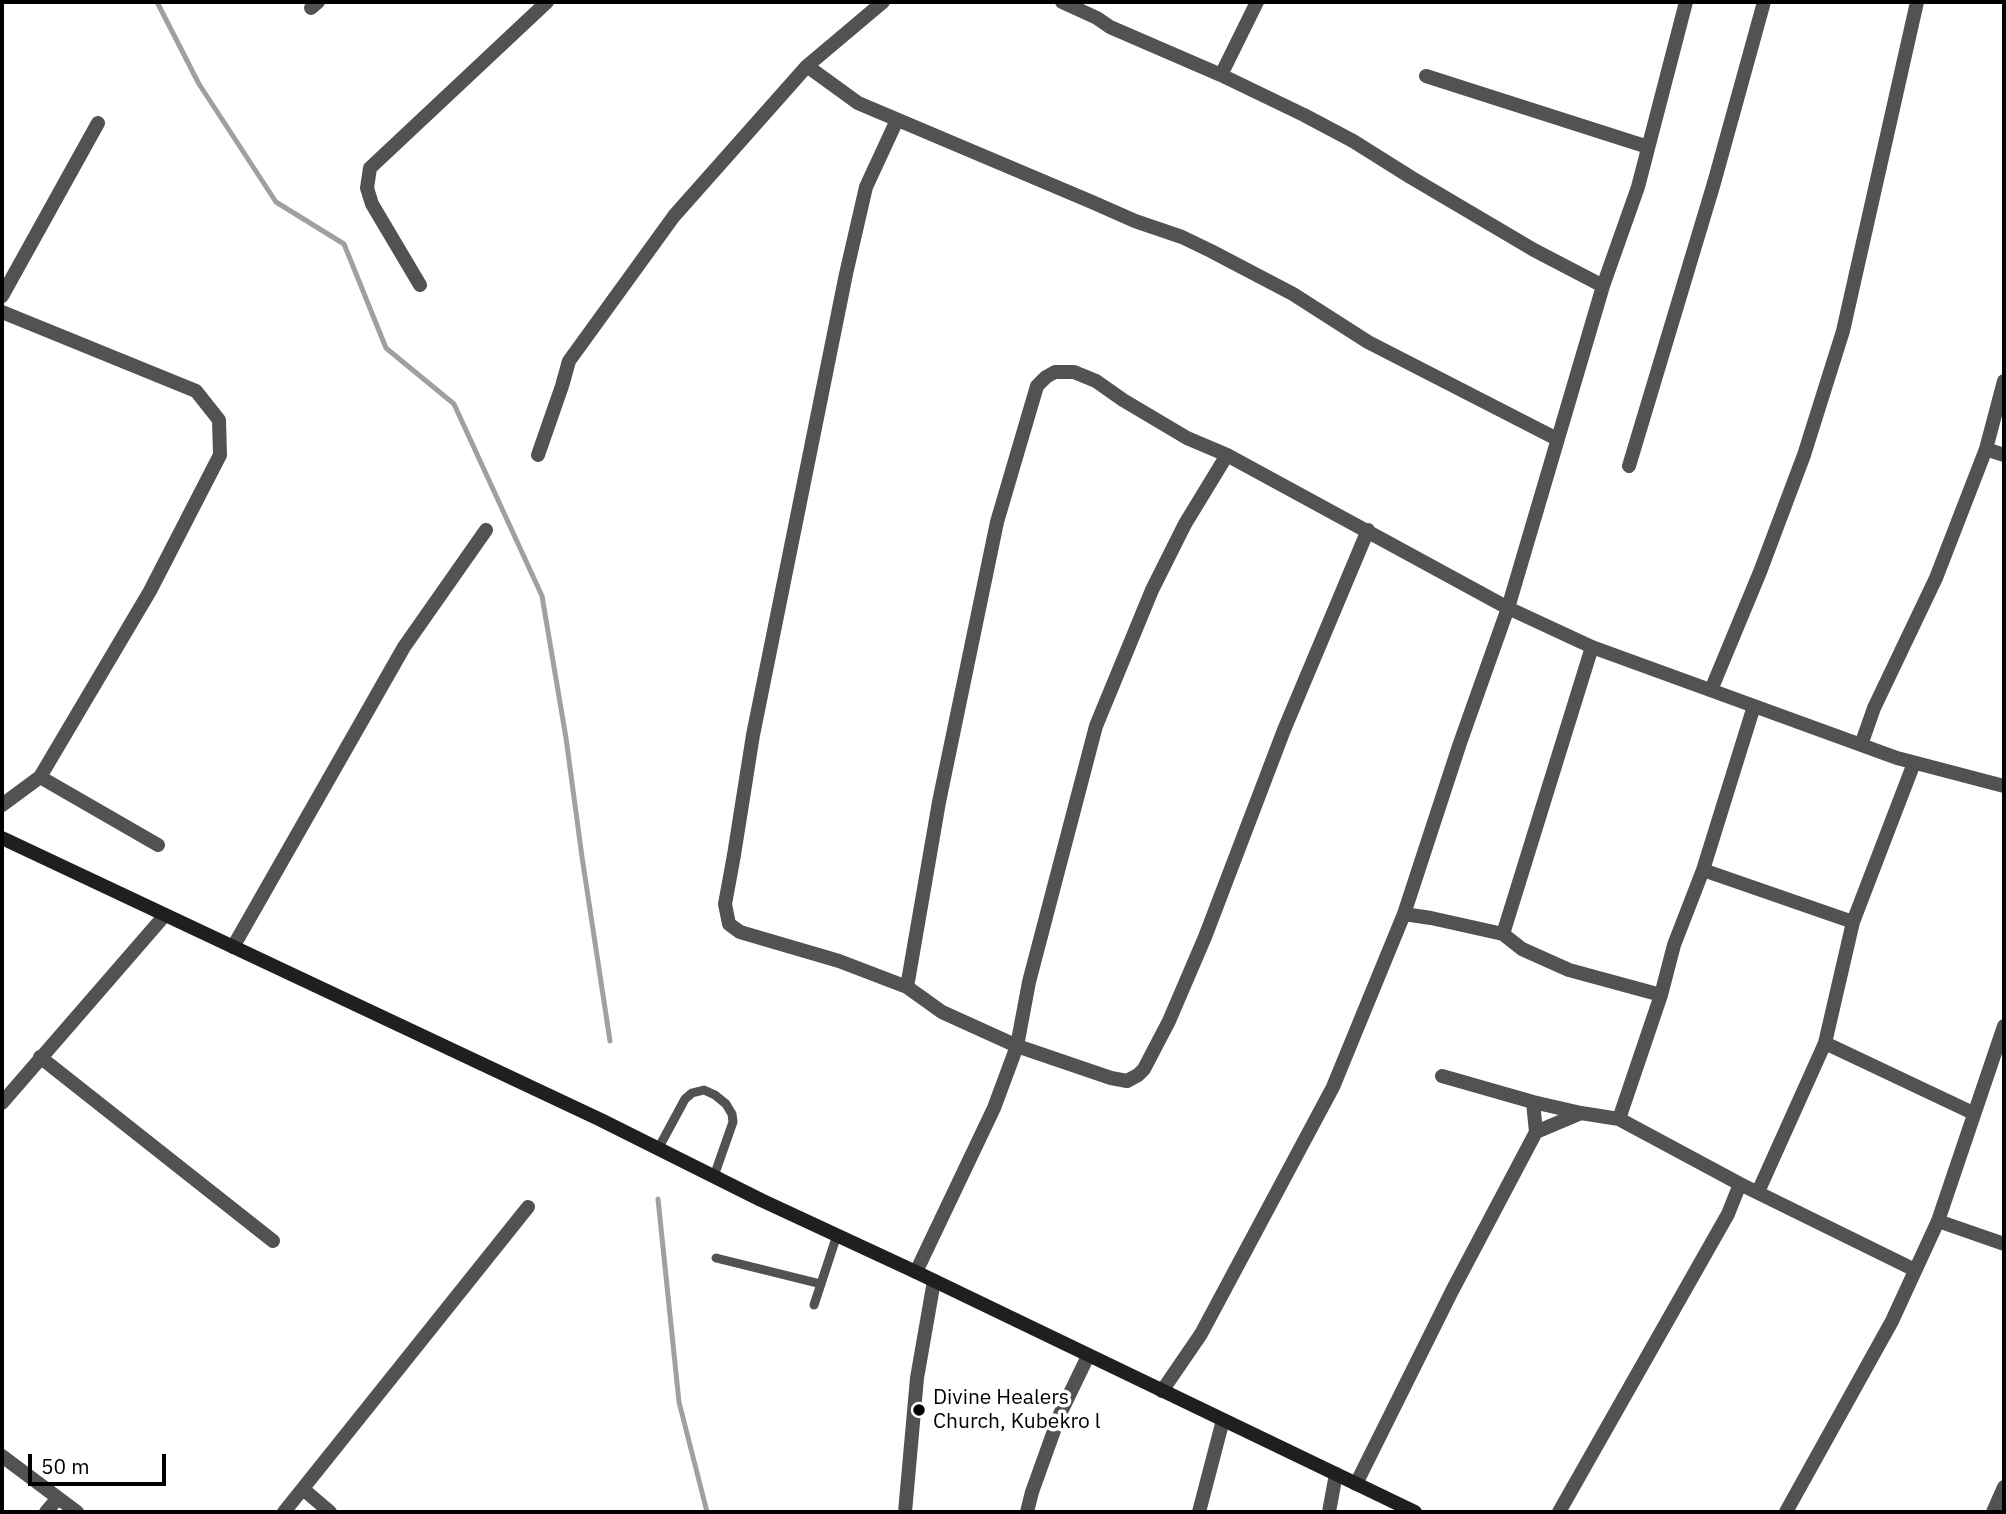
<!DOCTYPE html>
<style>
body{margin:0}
#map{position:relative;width:2006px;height:1514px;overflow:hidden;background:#fff;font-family:"IBM Plex Sans",sans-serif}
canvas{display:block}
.frame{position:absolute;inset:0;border:4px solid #000;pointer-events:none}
.scale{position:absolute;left:28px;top:1454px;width:138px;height:32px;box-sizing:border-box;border:4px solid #000;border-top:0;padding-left:9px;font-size:21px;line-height:24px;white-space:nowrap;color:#000;-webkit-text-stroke:5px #fff;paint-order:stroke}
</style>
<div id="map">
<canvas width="2006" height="1514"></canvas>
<div class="frame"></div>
<div class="scale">50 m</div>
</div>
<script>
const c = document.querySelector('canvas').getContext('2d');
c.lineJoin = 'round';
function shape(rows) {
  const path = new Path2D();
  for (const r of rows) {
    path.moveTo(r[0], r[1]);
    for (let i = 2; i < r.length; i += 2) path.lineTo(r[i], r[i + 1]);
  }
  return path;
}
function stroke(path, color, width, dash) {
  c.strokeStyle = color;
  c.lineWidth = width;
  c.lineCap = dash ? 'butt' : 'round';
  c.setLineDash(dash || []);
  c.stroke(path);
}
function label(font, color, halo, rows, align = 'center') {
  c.font = font + ' "IBM Plex Sans",sans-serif';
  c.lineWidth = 7;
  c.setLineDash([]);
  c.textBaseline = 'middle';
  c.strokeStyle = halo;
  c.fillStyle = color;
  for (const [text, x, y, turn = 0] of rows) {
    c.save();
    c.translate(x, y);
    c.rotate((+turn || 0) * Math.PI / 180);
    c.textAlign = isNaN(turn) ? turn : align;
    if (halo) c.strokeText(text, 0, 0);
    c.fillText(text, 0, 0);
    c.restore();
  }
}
stroke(shape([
 [157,2,199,84,276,202,344,244,386,348,454,404,542,596,566,738,582,857,610,1041],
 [658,1199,679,1402,707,1512]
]), '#a0a0a0', 5);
stroke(shape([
 [658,1149,685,1099,692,1093,704,1090,715,1095,726,1104,732,1114,733,1122,714,1176],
 [716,1258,821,1284],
 [814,1305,837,1235]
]), '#525252', 9);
stroke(shape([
 [1062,2,1097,18,1110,27,1221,75,1304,115,1353,141,1412,178,1534,250,1603,286],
 [311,8,318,2],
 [807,66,858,103,1092,202,1135,221,1182,237,1211,251,1293,294,1368,342,1557,439],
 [1221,75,1257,2],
 [1426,76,1648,147],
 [897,120,866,187,846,274,753,735,734,855,725,904,729,924,740,932,839,961,907,987,942,1012,1017,1046,1111,1078,1127,1081,1138,1075,1144,1069,1169,1021,1205,937,1284,730,1368,530],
 [420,285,372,204,367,188,370,168,547,2],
 [2,296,98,123],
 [2,312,196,391,219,420,220,455,150,591,40,777,2,805],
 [1986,449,2004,455],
 [538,455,562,386,569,361,674,216,807,66,883,2],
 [1629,466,1714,183,1764,2],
 [1711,690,1760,572,1804,455,1843,331,1917,2],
 [1861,745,1874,708,1936,578,1986,449,2004,381],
 [40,777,158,845],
 [1703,870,1853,922],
 [1404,914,1431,918,1503,934,1522,949,1569,970,1661,995],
 [1503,934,1592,647],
 [233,947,404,647,486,530],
 [907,987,939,802,997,522,1037,386,1046,377,1055,372,1074,372,1096,381,1123,400,1187,438,1227,455,1508,608,1592,647,1897,758,2004,786],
 [1825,1043,1973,1113],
 [40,1057,273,1241],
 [1442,1076,1533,1102,1581,1113,1619,1119,1740,1184,1915,1270],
 [1533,1102,1536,1132],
 [2,1103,165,915],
 [1619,1119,1661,995,1674,945,1703,870,1754,706],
 [1758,1192,1825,1043,1853,922,1914,763],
 [1938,1221,2004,1244],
 [916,1272,994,1108,1017,1046,1029,982,1096,726,1152,590,1185,524,1227,455],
 [1162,1391,1201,1334,1333,1087,1404,914,1460,743,1508,608,1603,286,1638,187,1686,2],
 [2,1456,77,1512],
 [1356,1484,1452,1291,1536,1132,1581,1113],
 [303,1489,330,1512],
 [46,1512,58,1498],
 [284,1512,528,1207],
 [905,1512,917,1378,934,1281],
 [1027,1512,1032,1492,1060,1414,1088,1356],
 [1199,1512,1223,1420],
 [1329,1512,1336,1474],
 [1559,1512,1728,1214,1740,1184],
 [1786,1512,1892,1321,1938,1221,2004,1026],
 [1993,1512,2004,1487]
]), '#525252', 14);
stroke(shape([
 [2,838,601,1120,761,1200,916,1272,1415,1512]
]), '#1f1f1f', 14);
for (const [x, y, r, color] of [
 [919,1410,7,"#000"]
]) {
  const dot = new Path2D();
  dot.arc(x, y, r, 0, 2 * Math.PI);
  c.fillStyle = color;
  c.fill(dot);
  stroke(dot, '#fff', 2.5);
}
label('21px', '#000', '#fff', [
 ["Divine Healers",933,1398],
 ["Church, Kubekro l",933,1422]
], 'left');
</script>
